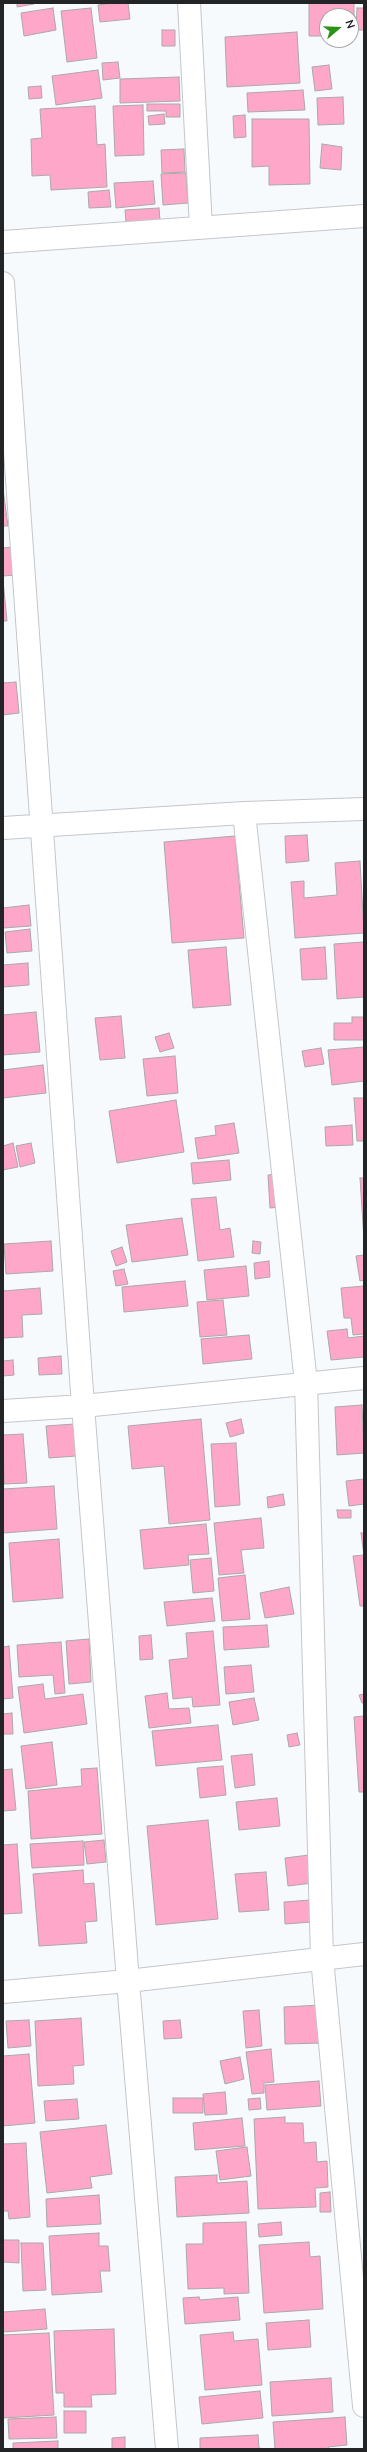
<!DOCTYPE html>
<style>
body{margin:0}
#map{position:relative;width:367px;height:2452px;overflow:hidden;background:#f7fafd;font-family:"Nunito Sans",sans-serif}
canvas{display:block}
.frame{position:absolute;inset:0;border:4px solid #232425;pointer-events:none}
.north{position:absolute;left:319px;top:8px;width:40px;height:40px;box-sizing:border-box;background:#fff;border:1px solid #a7a7a8;border-radius:50%;rotate:71deg;font-size:11px;font-weight:700;line-height:16px;text-align:center;color:#232425}
.north::after{content:'';display:block;margin:auto;width:14px;height:18px;background:#2b9318;clip-path:polygon(50% 0,100% 100%,50% 72%,0 100%)}
</style>
<div id="map">
<canvas width="367" height="2452"></canvas>
<div class="frame"></div>
<div class="north">N</div>
</div>
<script>
const c = document.querySelector('canvas').getContext('2d');
c.lineJoin = 'round';
function fill(path, color) {
  c.fillStyle = color;
  c.fill(path, 'evenodd');
}
function shape(rows) {
  const path = new Path2D();
  for (const r of rows) {
    path.moveTo(r[0], r[1]);
    for (let i = 2; i < r.length; i += 2) path.lineTo(r[i], r[i + 1]);
  }
  return path;
}
function stroke(path, color, width, dash) {
  c.strokeStyle = color;
  c.lineWidth = width;
  c.lineCap = dash ? 'butt' : 'round';
  c.setLineDash(dash || []);
  c.stroke(path);
}
const building = shape([
 [17,3,34,3,34,4,17,7,17,3],
 [113,3,128,3,130,19,100,22,98,5,113,3],
 [309,3,354,3,354,16,327,16,327,36,309,36,309,3],
 [53,8,56,30,24,36,21,13,53,8],
 [91,8,97,58,67,62,61,11,91,8],
 [357,8,364,8,364,30,356,30,357,8],
 [162,30,175,30,175,46,162,46,162,30],
 [297,32,300,83,227,87,225,37,297,32],
 [118,62,120,78,103,80,102,63,118,62],
 [329,65,332,89,315,91,312,67,329,65],
 [98,70,102,98,56,105,52,76,98,70],
 [179,77,180,101,120,103,120,79,179,77],
 [41,86,42,98,29,99,28,87,41,86],
 [303,90,305,110,248,112,247,93,303,90],
 [343,97,344,124,318,125,317,98,343,97],
 [147,104,180,104,180,117,166,117,166,111,147,111,147,104],
 [143,105,144,155,115,156,113,106,143,105],
 [95,106,97,145,105,144,107,187,51,190,50,175,32,176,31,139,42,138,40,109,95,106],
 [164,114,165,124,149,125,148,116,164,114],
 [245,115,246,137,234,138,233,116,245,115],
 [252,119,309,119,310,184,269,185,269,166,252,167,252,119],
 [322,144,342,147,341,170,320,168,322,144],
 [184,149,185,172,162,173,161,150,184,149],
 [186,173,188,203,163,205,161,174,186,173],
 [153,181,155,204,116,208,114,183,153,181],
 [109,190,111,207,89,208,88,192,109,190],
 [159,208,160,220,126,222,125,210,159,208],
 [3,489,8,526,3,526,3,489],
 [13,547,15,575,3,576,3,548,13,547],
 [3,580,7,621,3,621,3,580],
 [16,682,19,713,3,715,3,683,16,682],
 [307,835,309,861,286,863,285,836,307,835],
 [235,836,244,938,172,943,164,842,235,836],
 [360,861,364,933,295,938,291,882,304,881,304,898,337,895,335,863,360,861],
 [29,905,31,926,3,928,3,908,29,905],
 [30,929,32,951,7,953,5,932,30,929],
 [364,942,364,997,337,999,334,944,364,942],
 [226,947,231,1005,193,1008,188,950,226,947],
 [325,947,327,979,302,980,300,949,325,947],
 [28,963,29,985,3,987,3,965,28,963],
 [36,1012,40,1052,3,1055,3,1015,36,1012],
 [121,1016,125,1058,100,1060,95,1018,121,1016],
 [352,1017,364,1017,364,1040,334,1040,334,1023,352,1023,352,1017],
 [169,1033,174,1048,160,1052,155,1037,169,1033],
 [364,1047,364,1081,332,1085,328,1050,364,1047],
 [321,1048,324,1064,305,1067,302,1051,321,1048],
 [175,1056,178,1093,147,1096,143,1059,175,1056],
 [43,1065,46,1093,3,1098,3,1070,43,1065],
 [354,1098,364,1098,364,1141,357,1141,354,1098],
 [176,1100,184,1152,117,1163,109,1111,176,1100],
 [234,1123,239,1153,198,1159,195,1138,216,1135,215,1126,234,1123],
 [352,1125,353,1145,326,1146,325,1127,352,1125],
 [13,1143,18,1167,3,1170,3,1146,13,1143],
 [31,1143,35,1163,20,1167,16,1146,31,1143],
 [229,1160,231,1180,193,1184,191,1163,229,1160],
 [279,1174,281,1207,270,1208,268,1175,279,1174],
 [360,1178,364,1178,364,1240,360,1178],
 [216,1197,220,1230,230,1228,234,1257,198,1261,191,1199,216,1197],
 [182,1218,188,1255,132,1262,126,1225,182,1218],
 [51,1241,53,1271,6,1274,4,1244,51,1241],
 [253,1241,261,1242,260,1254,252,1253,253,1241],
 [122,1247,127,1262,116,1266,111,1251,122,1247],
 [364,1255,364,1280,360,1281,356,1256,364,1255],
 [269,1261,270,1277,255,1279,254,1263,269,1261],
 [246,1266,249,1296,207,1300,204,1270,246,1266],
 [124,1269,128,1284,116,1286,113,1271,124,1269],
 [185,1281,188,1306,124,1312,122,1287,185,1281],
 [364,1286,364,1334,353,1335,351,1318,344,1318,341,1288,364,1286],
 [40,1288,42,1314,22,1315,23,1337,3,1338,3,1291,40,1288],
 [223,1300,227,1335,200,1337,197,1302,223,1300],
 [347,1329,348,1338,364,1336,364,1357,331,1360,327,1331,347,1329],
 [249,1335,252,1359,203,1364,201,1339,249,1335],
 [61,1356,62,1374,39,1375,38,1358,61,1356],
 [13,1360,14,1375,3,1376,3,1361,13,1360],
 [362,1405,364,1453,337,1455,335,1407,362,1405],
 [201,1419,210,1520,169,1524,164,1466,132,1469,128,1426,201,1419],
 [241,1419,244,1433,230,1437,226,1423,241,1419],
 [74,1424,76,1456,49,1458,46,1426,74,1424],
 [23,1434,27,1483,4,1484,3,1435,23,1434],
 [236,1443,240,1505,215,1507,211,1444,236,1443],
 [364,1479,364,1504,349,1506,346,1481,364,1479],
 [54,1486,57,1529,3,1533,3,1489,54,1486],
 [283,1494,285,1505,268,1508,267,1497,283,1494],
 [337,1510,351,1510,351,1518,338,1518,337,1510],
 [261,1518,264,1548,241,1550,244,1573,219,1575,214,1523,261,1518],
 [206,1524,209,1554,188,1555,189,1565,144,1569,140,1530,206,1524],
 [361,1533,364,1533,364,1606,360,1606,353,1556,364,1555,361,1533],
 [59,1539,63,1598,13,1602,9,1543,59,1539],
 [211,1558,214,1591,193,1593,190,1560,211,1558],
 [245,1575,250,1619,222,1621,218,1578,245,1575],
 [289,1587,294,1614,265,1618,260,1593,289,1587],
 [212,1598,215,1621,167,1626,164,1602,212,1598],
 [267,1625,269,1647,224,1650,223,1627,267,1625],
 [213,1631,220,1705,193,1707,192,1697,173,1699,169,1660,188,1658,186,1633,213,1631],
 [151,1635,153,1659,140,1660,139,1636,151,1635],
 [89,1639,91,1682,69,1684,66,1641,89,1639],
 [61,1642,65,1693,55,1694,53,1675,19,1677,17,1645,61,1642],
 [9,1646,13,1698,3,1699,3,1647,9,1646],
 [251,1665,254,1692,226,1694,224,1667,251,1665],
 [43,1684,45,1699,83,1694,87,1724,24,1733,18,1687,43,1684],
 [167,1693,169,1709,189,1708,191,1723,149,1728,145,1696,167,1693],
 [364,1694,364,1703,362,1703,359,1695,364,1694],
 [254,1698,259,1720,233,1725,229,1702,254,1698],
 [12,1713,13,1734,3,1734,3,1714,12,1713],
 [364,1716,364,1792,359,1792,354,1717,364,1716],
 [218,1725,222,1760,156,1766,152,1731,218,1725],
 [297,1733,300,1745,289,1747,287,1735,297,1733],
 [52,1742,57,1785,26,1789,21,1746,52,1742],
 [252,1754,255,1785,235,1788,231,1756,252,1754],
 [223,1766,226,1795,200,1798,197,1768,223,1766],
 [97,1768,102,1834,31,1839,28,1791,82,1786,81,1769,97,1768],
 [12,1769,16,1810,3,1811,3,1770,12,1769],
 [277,1798,280,1826,239,1830,236,1802,277,1798],
 [208,1820,218,1919,156,1925,147,1826,208,1820],
 [104,1840,106,1862,87,1864,84,1842,104,1840],
 [83,1841,84,1865,32,1868,30,1844,83,1841],
 [17,1844,22,1913,3,1914,3,1845,17,1844],
 [309,1855,313,1883,288,1886,285,1858,309,1855],
 [83,1870,84,1884,94,1883,97,1921,85,1922,87,1943,39,1946,33,1874,83,1870],
 [266,1872,269,1910,239,1912,235,1874,266,1872],
 [310,1900,312,1922,285,1924,284,1902,310,1900],
 [320,2005,321,2043,285,2044,284,2007,320,2005],
 [259,2010,262,2046,246,2048,243,2011,259,2010],
 [81,2018,84,2065,73,2066,74,2084,38,2086,35,2021,81,2018],
 [29,2020,31,2046,8,2048,6,2021,29,2020],
 [180,2020,182,2038,164,2039,163,2021,180,2020],
 [271,2049,274,2082,264,2083,264,2093,252,2094,246,2052,271,2049],
 [29,2054,35,2123,3,2126,3,2056,29,2054],
 [240,2057,244,2079,225,2084,220,2061,240,2057],
 [319,2081,321,2106,267,2110,265,2085,319,2081],
 [225,2092,227,2114,205,2115,203,2094,225,2092],
 [173,2098,203,2098,203,2113,173,2113,173,2098],
 [260,2098,261,2109,249,2110,248,2099,260,2098],
 [77,2099,79,2119,46,2121,44,2101,77,2099],
 [285,2117,285,2123,303,2123,304,2143,316,2142,317,2162,327,2161,328,2187,315,2188,316,2207,258,2209,254,2119,285,2117],
 [242,2118,245,2146,195,2150,193,2123,242,2118],
 [106,2125,112,2174,90,2177,92,2188,47,2193,40,2132,106,2125],
 [26,2143,30,2217,9,2219,8,2211,3,2211,3,2144,26,2143],
 [247,2147,251,2176,220,2180,216,2151,247,2147],
 [217,2175,217,2183,247,2181,249,2213,177,2217,175,2177,217,2175],
 [330,2192,331,2212,320,2212,320,2193,330,2192],
 [99,2195,101,2224,47,2227,46,2199,99,2195],
 [246,2222,249,2293,224,2294,224,2288,188,2289,186,2244,203,2244,203,2223,246,2222],
 [281,2222,282,2235,259,2237,258,2224,281,2222],
 [99,2233,99,2246,108,2246,110,2271,100,2271,102,2292,52,2295,49,2236,99,2233],
 [3,2240,19,2240,19,2263,3,2262,3,2240],
 [309,2242,310,2257,320,2256,323,2309,264,2313,259,2245,309,2242],
 [21,2243,43,2243,46,2290,23,2291,21,2243],
 [199,2297,200,2300,238,2297,240,2320,185,2324,183,2298,199,2297],
 [45,2309,47,2329,3,2332,3,2312,45,2309],
 [309,2320,311,2347,268,2350,266,2323,309,2320],
 [114,2329,116,2394,91,2395,92,2407,64,2407,64,2393,56,2393,54,2331,114,2329],
 [233,2332,234,2341,258,2339,262,2385,205,2390,200,2335,233,2332],
 [49,2333,54,2415,3,2418,3,2335,49,2333],
 [331,2378,333,2412,272,2416,270,2382,331,2378],
 [260,2391,263,2418,202,2424,199,2397,260,2391],
 [64,2411,86,2411,86,2433,64,2433,64,2411],
 [56,2417,57,2438,9,2439,8,2419,56,2417],
 [345,2417,347,2445,328,2447,329,2449,275,2449,273,2422,345,2417],
 [258,2435,259,2448,265,2449,200,2449,200,2438,258,2435],
 [125,2437,125,2449,112,2449,112,2438,125,2437],
 [58,2441,58,2449,13,2449,13,2443,58,2441]
]);
fill(building, '#ffa7c9');
stroke(building, '#aba7a8', 1);
const minor = shape([
 [189,3,201,227],
 [3,242,364,216],
 [3,283,83,1406,128,1981,167,2449],
 [244,813,306,1383,322,1958,364,2406],
 [3,828,244,813,364,809],
 [3,1411,83,1406,364,1378],
 [3,1992,128,1981,364,1954]
]);
stroke(minor, '#c4c7c9', 24);
stroke(minor, '#fff', 22);
</script>
